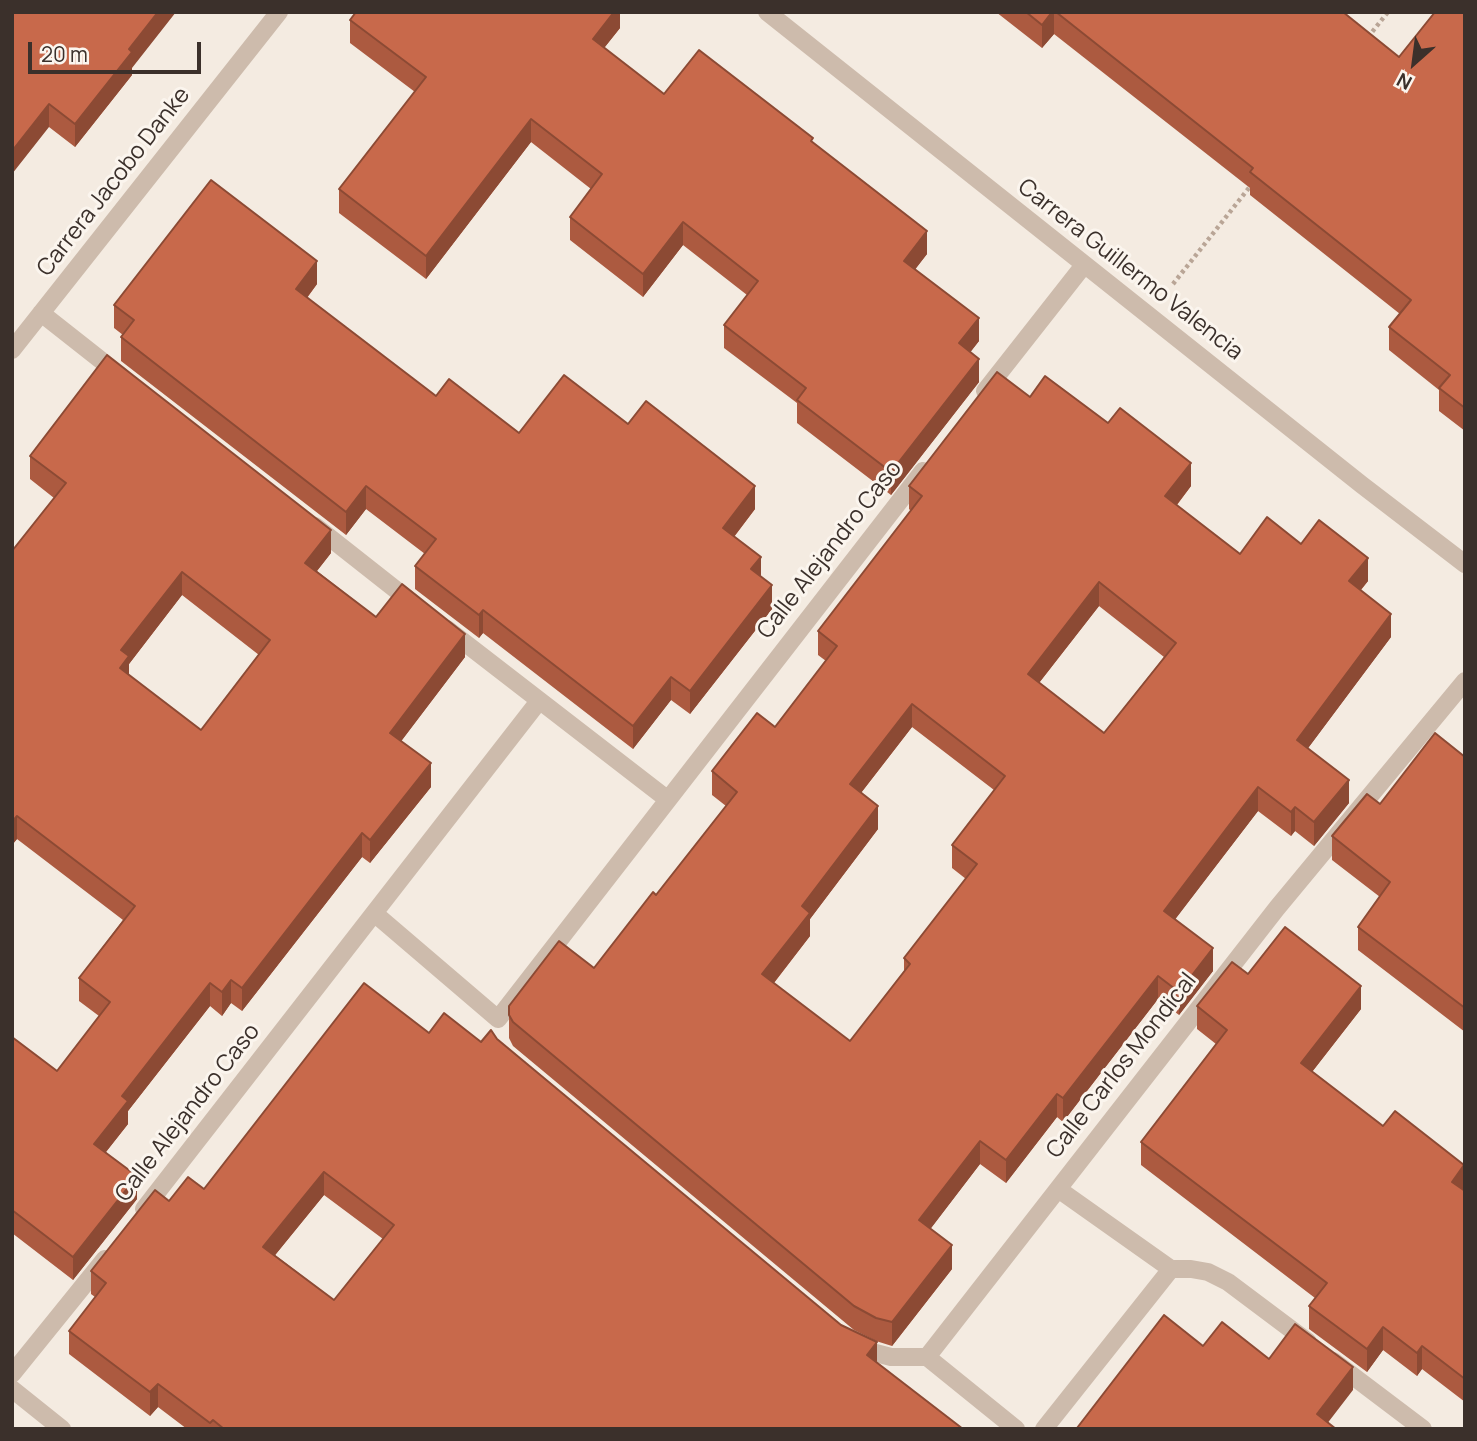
<!DOCTYPE html>
<style>
body{margin:0}
#map{position:relative;width:1477px;height:1441px;overflow:hidden;background:#f4ebe1;font-family:Manrope,sans-serif}
canvas{display:block}
.frame{position:absolute;inset:0;border:14px solid #3b302b;pointer-events:none}
.north{position:absolute;left:1379px;top:28px;width:70px;height:70px;-webkit-text-stroke:5px #fbf5ee;paint-order:stroke;rotate:208deg;font-size:19px;font-weight:700;line-height:28px;text-align:center;color:#3b302b}
.north::after{content:'';display:block;margin:auto;width:24px;height:32px;background:#3b302b;clip-path:polygon(50% 0,100% 100%,50% 72%,0 100%)}
.scale{position:absolute;left:28px;top:42px;width:173px;height:32px;box-sizing:border-box;border:4px solid #3b302b;border-top:0;padding-left:9px;font-size:21px;line-height:24px;white-space:nowrap;color:#3b302b;-webkit-text-stroke:5px #fbf5ee;paint-order:stroke}
</style>
<div id="map">
<canvas width="1477" height="1441"></canvas>
<div class="frame"></div>
<div class="north">N</div>
<div class="scale">20 m</div>
</div>
<script>
const c = document.querySelector('canvas').getContext('2d');
c.lineJoin = 'round';
function shape(rows) {
  const path = new Path2D();
  for (const r of rows) {
    path.moveTo(r[0], r[1]);
    for (let i = 2; i < r.length; i += 2) path.lineTo(r[i], r[i + 1]);
  }
  return path;
}
function stroke(path, color, width, dash) {
  c.strokeStyle = color;
  c.lineWidth = width;
  c.lineCap = dash ? 'butt' : 'round';
  c.setLineDash(dash || []);
  c.stroke(path);
}
function fill(path, color) {
  c.fillStyle = color;
  c.fill(path, 'evenodd');
}
function label(font, color, halo, rows, align = 'center') {
  c.font = font + ' Manrope,sans-serif';
  c.lineWidth = 6;
  c.setLineDash([]);
  c.textBaseline = 'middle';
  c.strokeStyle = halo;
  c.fillStyle = color;
  for (const [text, x, y, turn = 0] of rows) {
    c.save();
    c.translate(x, y);
    c.rotate((+turn || 0) * Math.PI / 180);
    c.textAlign = isNaN(turn) ? turn : align;
    if (halo) c.strokeText(text, 0, 0);
    c.fillText(text, 0, 0);
    c.restore();
  }
}
stroke(shape([
 [1368,37,1388,12],
 [1173,284,1252,184]
]), '#b9a596', 4.5, [3.5, 3.5]);
stroke(shape([
 [767,12,1362,485,1465,564],
 [41,313,121,376],
 [12,350,279,12],
 [985,391,1084,265],
 [315,526,414,604],
 [447,629,667,799],
 [374,913,498,1019],
 [498,1019,923,471],
 [1058,1189,1171,1269],
 [144,1209,539,701],
 [1171,1269,1191,1269,1208,1272,1228,1282,1308,1342],
 [857,1344,872,1352,891,1357,927,1357],
 [927,1357,1277,908,1465,681],
 [927,1357,1016,1429],
 [1333,1361,1423,1429],
 [12,1374,105,1259],
 [12,1389,62,1429],
 [1044,1429,1171,1269]
]), '#cdbbac', 18);
fill(shape([
 [12,12,132,68,132,75,75,147,49,127],
 [620,12,620,28,604,48,664,94,813,143,927,254,915,269,979,341,970,352,979,382,891,495,797,423,797,403,724,348,724,325,747,295,683,245,643,297,570,240,570,217,591,189,531,142,426,279,339,213,339,189,415,92,350,43,350,20],
 [996,12,1343,12,1399,57,1465,12,1465,431,1439,411,1439,390,1389,350,1389,327,1400,314,1250,195,1250,188,1054,34,1042,48],
 [317,284,307,298,436,396,519,433,628,424,755,509,734,537,761,577,772,609,690,714,671,700,633,749,483,633,479,638,415,589,415,566,425,554,366,509,346,535,121,361,121,337,123,335,114,328,114,305],
 [1030,397,1191,486,1177,505,1240,554,1301,544,1368,581,1361,590,1391,637,1308,748,1349,803,1314,846,1295,831,1291,836,1258,811,1175,919,1213,971,1179,1015,1158,999,1063,1122,1057,1117,1006,1183,980,1164,930,1229,952,1269,892,1346,876,1341,854,1330,513,1046,509,1038,509,1006,594,968,656,895,726,806,712,795,712,771,775,727,826,661,818,655,818,631,911,511,909,509,909,486],
 [1099,606,1164,657,1104,733,1039,683],
 [912,727,994,790,952,845,952,868,966,879,904,958,904,971,850,1041,774,983,810,936,810,919,878,829,861,793],
 [30,456,331,553,317,571,376,617,465,657,401,741,431,787,370,863,362,857,242,1011,231,1003,222,1016,210,1006,128,1111,128,1124,106,1152,137,1199,73,1280,12,1233,12,1037,57,1071,99,1016,79,1001,79,978,123,920,17,839,12,845,12,551,54,498,30,479],
 [182,595,259,655,201,730,129,675,129,664],
 [1465,757,1465,1032,1358,950,1358,927,1380,897,1332,860,1332,836,1380,804],
 [1248,974,1361,1009,1312,1072,1464,1189,1463,1190,1465,1191,1465,1402,1422,1369,1417,1376,1383,1350,1367,1372,1309,1329,1309,1306,1315,1298,1141,1165,1141,1142,1216,1044,1197,1029,1197,1006],
 [429,1033,481,1042,497,1039,877,1363,963,1429,187,1429,158,1407,150,1416,69,1354,69,1331,95,1297,91,1294,91,1271,169,1201,204,1189],
 [324,1195,383,1239,334,1300,275,1255]
]), '#ac5a40');
fill(shape([
 [158,12,176,12,132,68,132,75,75,147,75,124,129,49],
 [614,12,620,12,620,28,593,62,593,39],
 [1052,12,1054,12,1054,34,1042,48,1042,25],
 [49,104,49,127,12,174,12,151],
 [531,119,531,142,426,279,426,256],
 [683,222,683,245,643,297,643,274],
 [927,231,927,254,904,284,904,261],
 [317,261,317,284,296,312,296,289],
 [979,318,979,341,959,367,959,343],
 [979,359,979,382,891,495,891,472],
 [1191,463,1191,486,1165,520,1165,496],
 [366,486,366,509,346,535,346,512],
 [755,486,755,509,723,551,723,528],
 [331,530,331,553,305,586,305,563],
 [761,557,761,580,751,569],
 [1368,558,1368,581,1349,604,1349,581],
 [182,572,182,595,129,664,129,679,120,668,121,650],
 [1099,582,1099,606,1028,697,1028,674],
 [772,585,772,609,690,714,690,691],
 [483,610,483,633,479,638,479,615],
 [1391,614,1391,637,1297,763,1297,740],
 [465,634,465,657,390,756,390,733],
 [671,677,671,700,633,749,633,726],
 [912,704,912,727,850,807,850,784],
 [431,763,431,787,370,863,370,840],
 [1349,780,1349,803,1314,846,1314,822],
 [1258,787,1258,811,1164,934,1164,911],
 [878,806,878,829,810,919,810,936,762,998,762,974,802,906],
 [1295,807,1295,831,1291,836,1291,812],
 [17,816,17,839,12,845,12,822],
 [362,833,362,857,242,1011,242,988],
 [1213,948,1213,971,1179,1015,1179,992],
 [1158,976,1158,999,1063,1122,1063,1098],
 [231,980,231,1003,222,1016,222,992],
 [210,983,210,1006,128,1111,128,1124,94,1167,94,1144,122,1096],
 [1361,986,1361,1009,1301,1086,1301,1063],
 [1057,1094,1057,1117,1006,1183,1006,1160],
 [980,1141,980,1164,919,1244,919,1220],
 [1464,1165,1464,1189,1452,1205,1452,1182],
 [324,1172,324,1195,263,1270,263,1247],
 [137,1176,137,1199,73,1280,73,1257],
 [952,1245,952,1269,892,1346,892,1322],
 [1383,1327,1383,1350,1367,1372,1367,1349],
 [877,1342,877,1365,867,1355],
 [1422,1346,1422,1369,1417,1376,1417,1353],
 [1353,1367,1353,1390,1323,1429,1317,1414],
 [158,1384,158,1407,150,1416,150,1392]
]), '#8c4a34');
const building = shape([
 [12,12,158,12,129,49,132,52,75,124,49,104,12,151,12,12],
 [356,12,614,12,593,39,664,94,699,50,813,138,811,141,927,231,904,261,979,318,959,343,979,359,891,472,797,400,806,388,724,325,758,281,683,222,643,274,570,217,602,174,531,119,426,256,339,189,426,77,350,20,356,12],
 [1026,12,1052,12,1042,25,1026,12],
 [1056,12,1343,12,1399,57,1435,12,1465,12,1465,408,1439,388,1450,375,1389,327,1411,300,1250,172,1253,168,1056,12],
 [211,180,317,261,296,289,436,396,449,379,519,433,564,375,628,424,646,401,755,486,723,528,761,557,751,569,772,585,690,691,671,677,633,726,483,610,479,615,415,566,436,539,366,486,346,512,121,337,134,320,114,305,211,180],
 [107,355,331,530,305,563,376,617,402,584,465,634,390,733,431,763,370,840,362,833,242,988,231,980,222,992,210,983,122,1096,128,1101,94,1144,137,1176,73,1257,12,1210,12,1037,57,1071,110,1002,79,978,135,906,17,816,12,822,12,551,66,483,30,456,107,355],
 [182,572,270,640,201,730,120,668,129,656,121,650,182,572],
 [997,372,1030,397,1045,376,1108,423,1120,408,1191,463,1165,496,1240,554,1267,517,1301,544,1319,520,1368,558,1349,581,1391,614,1297,740,1349,780,1314,822,1295,807,1291,812,1258,787,1164,911,1213,948,1179,992,1158,976,1063,1098,1057,1094,1006,1160,980,1141,919,1220,952,1245,892,1322,876,1318,854,1306,513,1022,509,1015,509,1006,559,941,594,968,653,892,656,895,737,792,712,771,757,713,775,727,837,646,818,631,922,496,909,486,997,372],
 [1099,582,1176,643,1104,733,1028,674,1099,582],
 [912,704,1005,776,952,845,977,864,904,958,910,964,850,1041,762,974,810,913,802,906,878,806,850,784,912,704],
 [1435,733,1465,757,1465,1008,1358,927,1390,882,1332,836,1367,794,1380,804,1435,733],
 [1285,927,1361,986,1301,1063,1383,1126,1395,1111,1464,1165,1452,1182,1465,1191,1465,1379,1422,1346,1417,1353,1383,1327,1367,1349,1309,1306,1327,1283,1141,1142,1227,1030,1197,1006,1232,962,1248,974,1285,927],
 [364,983,429,1033,444,1013,481,1042,491,1030,497,1039,841,1325,877,1342,867,1355,963,1429,224,1429,213,1420,210,1423,158,1384,150,1392,69,1331,106,1283,91,1271,155,1190,169,1201,188,1177,204,1189,364,983],
 [324,1172,394,1225,334,1300,263,1247,324,1172],
 [1164,1315,1203,1346,1222,1322,1269,1359,1295,1324,1353,1367,1317,1414,1336,1429,1077,1428,1164,1315]
]);
fill(building, '#c8694b');
stroke(building, '#8c4a34', 2);
label('23px', '#3b302b', '#fbf5ee', [
 ["Carrera Jacobo Danke",114,182,-52],
 ["Carrera Guillermo Valencia",1130,270,38],
 ["Calle Alejandro Caso",830,550,-52],
 ["Calle Carlos Mondical",1122,1066,-52],
 ["Calle Alejandro Caso",188,1113,-52]
]);
</script>
